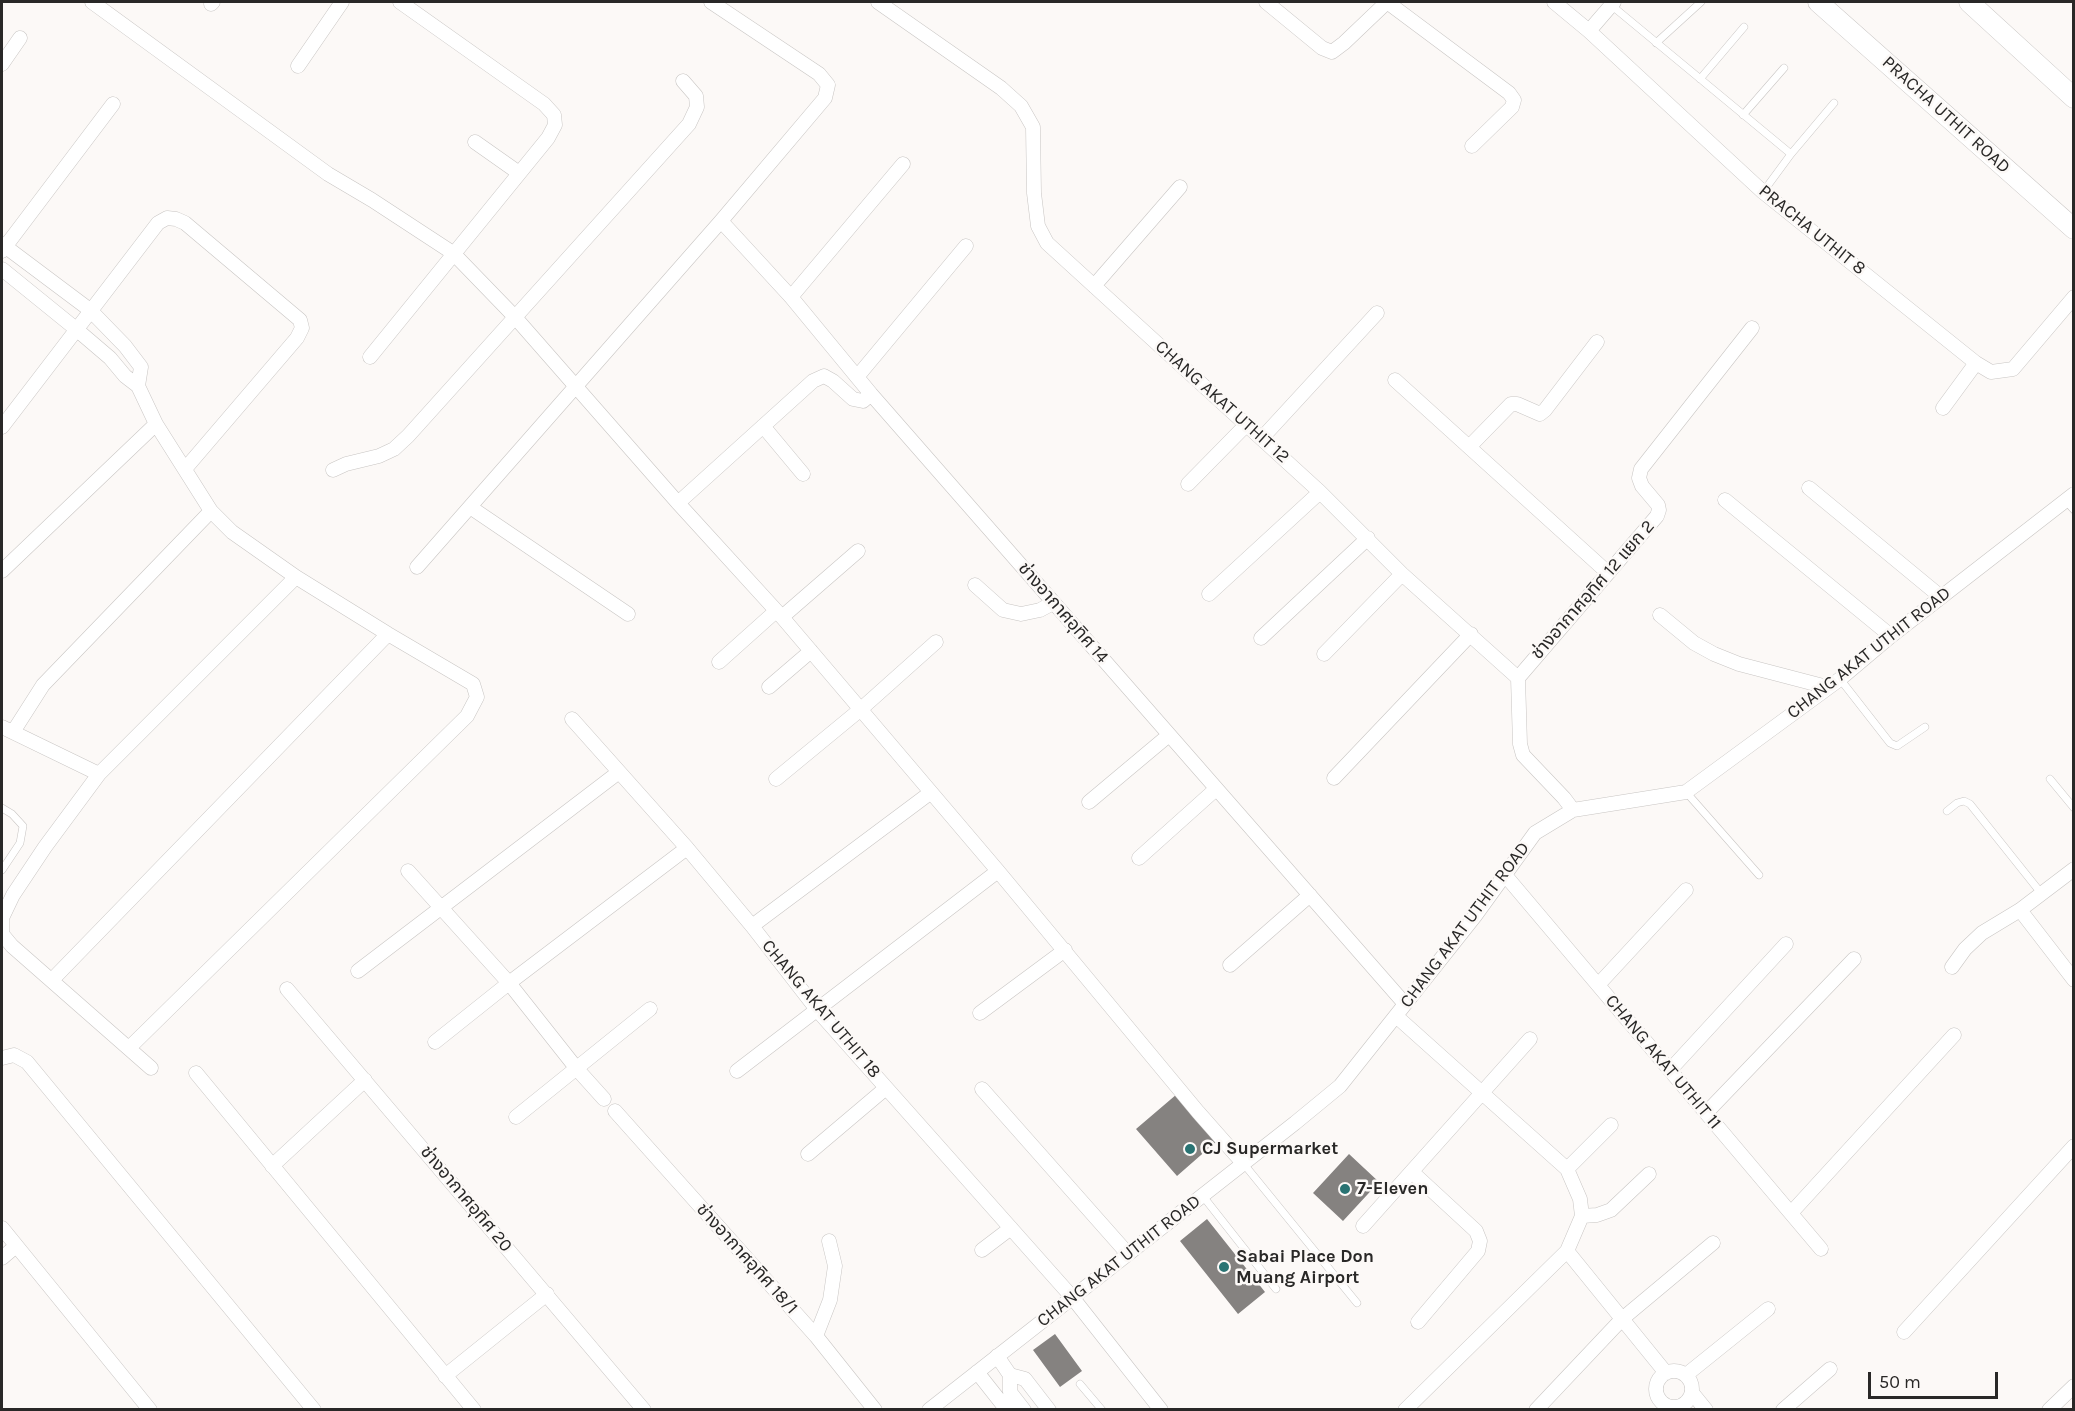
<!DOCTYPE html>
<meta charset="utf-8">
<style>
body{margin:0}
#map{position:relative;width:2075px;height:1411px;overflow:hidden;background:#fcf9f7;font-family:Karla,sans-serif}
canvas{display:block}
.frame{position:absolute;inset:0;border:3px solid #292827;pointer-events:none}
.scale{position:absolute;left:1868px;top:1372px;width:130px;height:27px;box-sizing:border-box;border:3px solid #292827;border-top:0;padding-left:8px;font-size:18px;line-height:21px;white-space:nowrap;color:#292827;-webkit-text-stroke:4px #fcf9f7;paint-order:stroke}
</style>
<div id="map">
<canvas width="2075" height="1411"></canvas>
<div class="frame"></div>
<div class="scale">50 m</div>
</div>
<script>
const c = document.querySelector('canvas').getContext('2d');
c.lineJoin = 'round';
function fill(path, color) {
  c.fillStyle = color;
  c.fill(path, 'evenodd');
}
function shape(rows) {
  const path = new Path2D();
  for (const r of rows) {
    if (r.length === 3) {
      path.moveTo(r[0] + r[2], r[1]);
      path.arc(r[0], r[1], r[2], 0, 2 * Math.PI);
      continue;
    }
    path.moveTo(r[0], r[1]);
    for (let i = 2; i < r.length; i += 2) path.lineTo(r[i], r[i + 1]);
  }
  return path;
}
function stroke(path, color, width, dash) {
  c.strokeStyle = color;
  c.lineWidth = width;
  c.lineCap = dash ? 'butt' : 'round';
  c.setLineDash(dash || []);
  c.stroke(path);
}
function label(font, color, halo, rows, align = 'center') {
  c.font = font + ' Karla,"Noto Sans Thai",sans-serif';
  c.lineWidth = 5;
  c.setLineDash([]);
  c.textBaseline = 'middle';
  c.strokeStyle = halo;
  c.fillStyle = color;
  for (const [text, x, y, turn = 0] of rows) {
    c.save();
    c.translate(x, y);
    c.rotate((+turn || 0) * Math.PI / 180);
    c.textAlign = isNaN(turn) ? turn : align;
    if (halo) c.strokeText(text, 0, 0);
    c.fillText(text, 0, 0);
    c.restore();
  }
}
fill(shape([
 [1177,1094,1217,1141,1177,1176,1136,1129],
 [1349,1154,1379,1182,1343,1221,1313,1193],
 [1207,1219,1265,1292,1238,1314,1180,1241],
 [1055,1334,1082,1371,1060,1387,1033,1350]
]), '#858280');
const lane = shape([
 [1611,5,1791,154,1834,103],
 [1656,43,1701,2],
 [1700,79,1744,27],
 [1743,115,1784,68],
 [1763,192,1791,154],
 [2065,500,2074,510],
 [1840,679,1890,743,1897,746,1925,727],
 [2050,779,2074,808],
 [1686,792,1759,875],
 [2,808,12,814,23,826,20,843,2,870],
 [1947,811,1957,803,1964,801,1970,804,2041,893],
 [1243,1163,1357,1303],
 [1202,1195,1276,1289],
 [1080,1384,1102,1410]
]);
const street = shape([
 [92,2,328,174,372,200,453,253,514,316,678,503,782,617,998,871,1198,1112,1243,1163],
 [878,2,1001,88,1021,106,1033,127,1034,193,1038,226,1047,243,1320,492,1402,574,1518,678,1520,744,1523,755,1564,798,1573,810],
 [1266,2,1322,48,1332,52,1344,43,1387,2],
 [1387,2,1509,93,1514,100,1512,107,1472,146],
 [1554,2,1589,31,1763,192,1976,363,1991,372,2013,369,2074,297],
 [211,4,213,2],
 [1589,31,1614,2],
 [2,64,20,38],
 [298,66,342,2],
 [475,142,519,173],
 [721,221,791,297,871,394,1405,1004],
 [2,244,90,310,125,346,141,367,138,386],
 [2,251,113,104],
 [2,269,76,329,110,358,125,376,138,386,156,424,211,511,232,532,296,577,388,634,473,684,477,697,467,716,130,1047],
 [1094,286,1180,187],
 [791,297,903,164],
 [1597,342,1545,410,1540,414,1517,404,1511,404,1469,447,1607,572],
 [370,357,548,138,555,125,554,115,544,104,400,2],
 [857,377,966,246],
 [1395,380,1469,447],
 [1943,408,1976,363],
 [763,426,803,474],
 [2,427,158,223,167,218,176,219,185,223,300,320,302,328,297,338,185,469],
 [1262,438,1377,313],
 [333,470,346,464,379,456,394,449,408,436,689,124,697,107,696,96,683,81],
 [1188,484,1247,424],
 [1809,488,1941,597],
 [1725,500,1891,636],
 [678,503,813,381,824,376,833,381,853,399,863,401,871,394],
 [470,507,628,614],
 [417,567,721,221,825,98,828,85,819,74,711,2],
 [2,571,156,424],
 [975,585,1003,610,1021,614,1040,610,1053,603],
 [1209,594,1320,492],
 [1660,615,1694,643,1714,654,1739,664,1827,687],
 [782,617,858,551],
 [1261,638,1368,538],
 [1324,654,1402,574],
 [719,662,776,611],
 [1518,678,1657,516,1659,510,1658,505,1642,486,1639,478,1641,469,1752,328],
 [769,687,811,651],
 [572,719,687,848,752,926,818,1011,1072,1297,1161,1410],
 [2,727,99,774],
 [13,732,43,685,211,511],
 [1334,778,1471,634],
 [776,779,861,709,936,642],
 [1089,802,1169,735],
 [1139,858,1216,789],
 [408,871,509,983,577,1069,604,1099],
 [1505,875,1821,1249],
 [2020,910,2074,980],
 [2,918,13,895,45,847,99,774,296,577],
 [2,919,2,934,12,946,151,1068],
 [752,926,930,793],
 [1230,965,1310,895],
 [1952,967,1965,949,1982,933,2020,910,2074,869],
 [358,971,619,772],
 [52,980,388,634],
 [1598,985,1686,890],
 [287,989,644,1410],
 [980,1013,1065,950],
 [1396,1016,1567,1169,1611,1125],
 [435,1042,509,983,687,848],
 [2,1058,14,1055,27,1062,314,1410],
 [1670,1070,1786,944],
 [737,1071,998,871],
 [196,1073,474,1410],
 [982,1089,1128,1254],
 [615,1111,816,1336,875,1410],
 [1707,1112,1854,959],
 [516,1117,650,1009],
 [808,1154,886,1088],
 [272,1166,365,1080],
 [1412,1172,1476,1231,1480,1241,1478,1251,1418,1322],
 [1791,1213,1954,1035],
 [1582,1216,1597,1215,1611,1210,1649,1174],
 [1363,1226,1530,1039],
 [2,1228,150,1410],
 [982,1250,1011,1228],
 [1567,1251,1666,1373],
 [2,1258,16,1246],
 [1904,1332,2074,1146],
 [816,1336,830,1300,835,1266,829,1241],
 [997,1356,1010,1375,1010,1392,1024,1410],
 [1674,1389,18],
 [977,1372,1007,1410],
 [1010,1375,1025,1379,1049,1410],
 [1686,1375,1768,1309],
 [445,1376,547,1294],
 [1693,1394,1706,1410],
 [929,1410,1295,1123,1340,1086,1475,916,1535,833,1573,810,1686,792,1840,679,1891,636,2074,494],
 [1405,1410,1567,1251,1582,1216,1580,1199,1567,1169],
 [1536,1410,1622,1319,1713,1243],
 [1783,1410,1830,1369],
 [2049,1410,2074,1386]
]);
const secondary = shape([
 [1818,2,2074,229],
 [1969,2,2074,98]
]);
stroke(lane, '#c8c5c3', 8);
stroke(street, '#c8c5c3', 15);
stroke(secondary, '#c8c5c3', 21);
stroke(lane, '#fff', 7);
stroke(street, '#fff', 14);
stroke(secondary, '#fff', 20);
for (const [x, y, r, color] of [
 [1190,1149,6,"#297373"],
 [1345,1189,6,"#297373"],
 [1224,1267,6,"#297373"]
]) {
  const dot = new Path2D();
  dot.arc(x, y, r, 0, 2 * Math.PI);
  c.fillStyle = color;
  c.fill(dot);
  stroke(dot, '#fcf9f7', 2);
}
label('18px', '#292827', '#fcf9f7', [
 ["PRACHA UTHIT ROAD",1946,115,42],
 ["PRACHA UTHIT 8",1812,230,39],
 ["CHANG AKAT UTHIT 12",1222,402,42],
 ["ช่างอากาศอุทิศ 12 แยก 2",1593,590,-49],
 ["ช่างอากาศอุทิศ 14",1063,613,49],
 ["CHANG AKAT UTHIT ROAD",1869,653,-38],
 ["CHANG AKAT UTHIT ROAD",1465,925,-53],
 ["CHANG AKAT UTHIT 18",821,1009,50],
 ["CHANG AKAT UTHIT 11",1663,1062,50],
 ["ช่างอากาศอุทิศ 20",466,1199,50],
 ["ช่างอากาศอุทิศ 18/1",747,1259,48],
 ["CHANG AKAT UTHIT ROAD",1119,1261,-38]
]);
label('bold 18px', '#292827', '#fcf9f7', [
 ["CJ Supermarket",1202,1149],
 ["7-Eleven",1357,1189],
 ["Sabai Place Don",1236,1257],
 ["Muang Airport",1236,1278]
], 'left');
</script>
